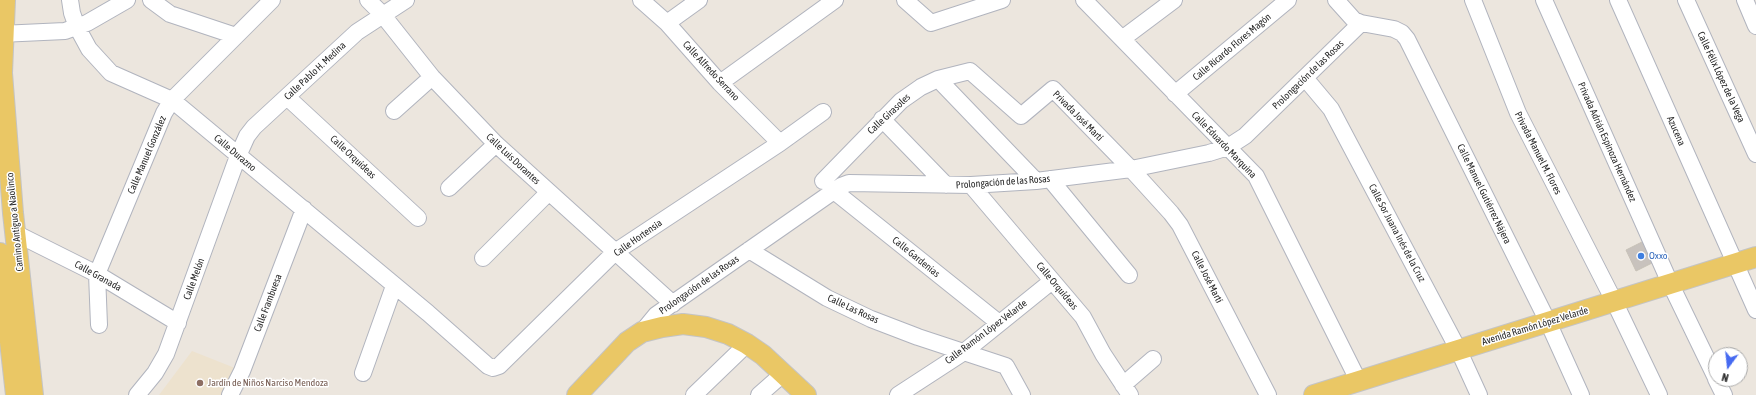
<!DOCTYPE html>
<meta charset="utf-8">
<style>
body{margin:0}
#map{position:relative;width:1756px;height:395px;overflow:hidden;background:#ece6de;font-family:"Asap Condensed",sans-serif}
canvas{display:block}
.north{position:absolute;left:1708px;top:347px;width:40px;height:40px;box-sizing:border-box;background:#fff;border:1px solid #aaa;border-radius:50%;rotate:195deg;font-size:11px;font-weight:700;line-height:16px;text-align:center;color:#2b2b2b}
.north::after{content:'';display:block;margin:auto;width:14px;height:18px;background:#466af1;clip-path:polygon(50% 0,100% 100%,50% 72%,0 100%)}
</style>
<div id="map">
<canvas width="1756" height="395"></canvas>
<div class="north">N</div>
</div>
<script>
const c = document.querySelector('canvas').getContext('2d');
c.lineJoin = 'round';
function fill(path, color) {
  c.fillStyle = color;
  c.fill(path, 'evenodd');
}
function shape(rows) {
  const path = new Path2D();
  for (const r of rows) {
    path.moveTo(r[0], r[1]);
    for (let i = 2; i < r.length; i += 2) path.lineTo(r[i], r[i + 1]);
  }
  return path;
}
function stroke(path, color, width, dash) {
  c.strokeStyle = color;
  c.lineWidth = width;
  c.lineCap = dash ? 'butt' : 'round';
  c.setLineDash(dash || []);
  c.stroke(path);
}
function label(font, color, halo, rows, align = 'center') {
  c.font = font + ' "Asap Condensed",sans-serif';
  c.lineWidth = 3;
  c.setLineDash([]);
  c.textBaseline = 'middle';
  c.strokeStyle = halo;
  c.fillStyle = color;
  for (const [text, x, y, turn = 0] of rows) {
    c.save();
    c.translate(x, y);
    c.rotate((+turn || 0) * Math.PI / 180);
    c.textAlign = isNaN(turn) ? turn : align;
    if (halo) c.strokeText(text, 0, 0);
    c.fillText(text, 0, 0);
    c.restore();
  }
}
fill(shape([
 [192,351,240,370,222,395,159,395]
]), '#ede2ce');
const building = shape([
 [1646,240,1656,261,1636,271,1626,250,1646,240]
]);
fill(building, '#c8c2bd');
stroke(building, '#c7c1b7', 1);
const minor = shape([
 [70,0,72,13,77,27,89,49,111,73,172,100,428,313,488,366,493,368,499,366,615,252,780,143,823,112],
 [151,0,170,14,236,36],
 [368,0,382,14,432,77,496,144,673,304],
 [641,0,667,23,720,83,780,143],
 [905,0,931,23,1002,0],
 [1084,0,1256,176,1358,380],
 [1336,0,1354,20,1361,23,1394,29,1402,33,1407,39,1548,322,1581,395],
 [1473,0,1518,113,1614,301,1659,395],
 [1544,0,1670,283,1716,378],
 [1618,0,1756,310],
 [1686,0,1756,154],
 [1745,0,1756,26],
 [667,23,699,0],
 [0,34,65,31,87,23,127,0],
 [1122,39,1174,0],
 [1305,78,1331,109,1458,349,1479,395],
 [938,79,1036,181],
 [720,83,835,0],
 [1175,94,1288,0],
 [287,97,418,218],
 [394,111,432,77],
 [882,119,946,185],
 [1050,179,1129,275],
 [823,181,901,101,921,87,938,79,970,71,1021,116,1053,89,1131,169,1171,213,1180,225,1268,395],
 [971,185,1083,317,1103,354,1130,395],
 [449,188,496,144],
 [834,191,999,323],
 [15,233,97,274,178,323],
 [749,250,827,298,871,319,918,337,1006,366,1022,395],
 [483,258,548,193],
 [99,325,97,274,164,113,172,100,272,0],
 [642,332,656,315,841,186,849,183,971,185,1036,181,1131,169,1209,153,1228,147,1245,136,1361,23],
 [363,373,394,286],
 [1716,379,1724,395],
 [1123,385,1153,359],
 [137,395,155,373,166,354,238,156,247,136,254,127,357,32,406,0],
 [230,395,242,371,304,209],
 [694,395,747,344],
 [759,395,784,373],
 [898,395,964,352,1052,281]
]);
const major = shape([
 [5,0,2,73,13,213,33,395],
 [0,253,16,395],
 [577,395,627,342,642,332,662,327,683,324,706,327,728,334,747,344,763,355,806,395],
 [1314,395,1756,257]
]);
stroke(minor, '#b1b4be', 18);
stroke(major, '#c4c4c4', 22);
stroke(minor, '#fff', 16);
stroke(major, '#eac765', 20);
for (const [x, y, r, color] of [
 [1641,256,4,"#3f7fe0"],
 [200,383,4,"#8d6e63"]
]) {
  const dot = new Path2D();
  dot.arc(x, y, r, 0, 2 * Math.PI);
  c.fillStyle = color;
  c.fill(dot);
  stroke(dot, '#fff', 1.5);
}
label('10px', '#2b2b2b', '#fff', [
 ["Calle Ricardo Flores Magón",1232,47,-40],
 ["Calle Pablo H. Medina",315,71,-43],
 ["Calle Alfredo Serrano",711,71,47],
 ["Prolongación de las Rosas",1308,75,-44],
 ["Calle Félix López de la Vega",1721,77,65],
 ["Calle Girasoles",889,114,-43],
 ["Privada José Martí",1078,116,45],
 ["Azucena",1676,131,66],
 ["Privada Adrián Espinoza Hernández",1607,142,66],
 ["Calle Eduardo Marquina",1224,145,46],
 ["Calle Durazno",235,153,40],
 ["Privada Manuel M. Flores",1538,153,63],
 ["Calle Manuel González",147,155,-67],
 ["Calle Orquídeas",353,157,43],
 ["Calle Luis Dorantes",513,159,43],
 ["Prolongación de las Rosas",1003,182,-4],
 ["Calle Manuel Gutiérrez Nájera",1484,194,64],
 ["Camino Antiguo a Naolinco",15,222,-96],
 ["Calle Sor Juana Inés de la Cruz",1397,233,62],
 ["Calle Hortensia",638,238,-35],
 ["Calle Gardenias",916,257,39],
 ["Calle Granada",98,276,29],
 ["Calle José Martí",1207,277,63],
 ["Calle Melón",194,279,-70],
 ["Prolongación de las Rosas",699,285,-35],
 ["Calle Orquídeas",1057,286,50],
 ["Calle Frambuesa",268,303,-69],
 ["Calle Las Rosas",853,309,25],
 ["Avenida Ramón López Velarde",1535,326,-17],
 ["Calle Ramón López Velarde",986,332,-37]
]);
label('10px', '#366cbe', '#fff', [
 ["Oxxo",1649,256]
], 'left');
label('10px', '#785e54', '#fff', [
 ["Jardín de Niños Narciso Mendoza",208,383]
], 'left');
</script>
